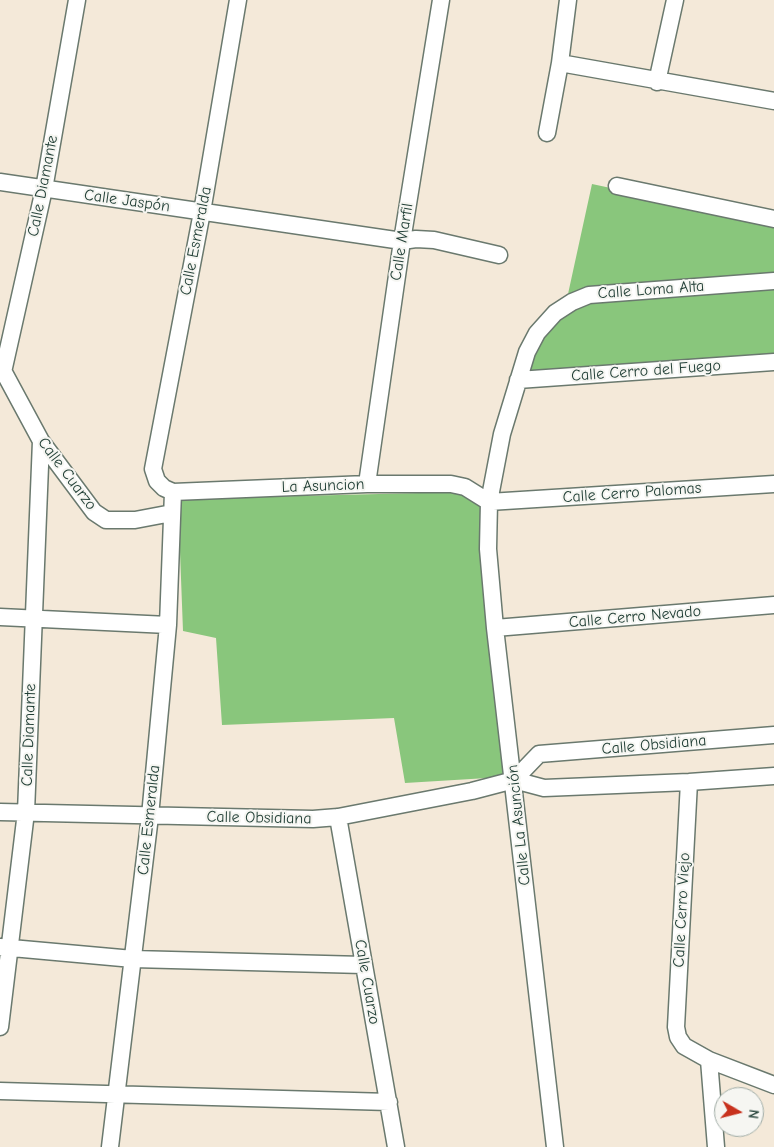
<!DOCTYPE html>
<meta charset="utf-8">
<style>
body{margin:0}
#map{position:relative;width:774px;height:1147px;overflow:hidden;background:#f4e9d9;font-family:"Comic Neue",sans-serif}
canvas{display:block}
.north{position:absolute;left:714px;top:1087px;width:50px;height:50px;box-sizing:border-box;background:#f6f6f2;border:1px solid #a0aca6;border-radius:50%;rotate:98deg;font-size:14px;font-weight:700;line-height:20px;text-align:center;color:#1f3d34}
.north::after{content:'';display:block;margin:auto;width:18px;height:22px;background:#c8321e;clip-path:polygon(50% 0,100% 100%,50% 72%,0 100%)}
</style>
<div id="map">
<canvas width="774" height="1147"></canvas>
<div class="north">N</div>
</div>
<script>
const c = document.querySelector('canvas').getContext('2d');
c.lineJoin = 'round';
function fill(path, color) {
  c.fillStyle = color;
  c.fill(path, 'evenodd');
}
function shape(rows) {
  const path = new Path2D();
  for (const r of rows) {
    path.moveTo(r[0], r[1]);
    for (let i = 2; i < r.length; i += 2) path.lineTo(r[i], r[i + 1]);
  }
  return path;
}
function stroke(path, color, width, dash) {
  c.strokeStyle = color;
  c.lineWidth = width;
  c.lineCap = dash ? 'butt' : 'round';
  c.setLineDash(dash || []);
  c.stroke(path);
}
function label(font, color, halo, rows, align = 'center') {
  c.font = font + ' "Comic Neue",sans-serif';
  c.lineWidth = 4;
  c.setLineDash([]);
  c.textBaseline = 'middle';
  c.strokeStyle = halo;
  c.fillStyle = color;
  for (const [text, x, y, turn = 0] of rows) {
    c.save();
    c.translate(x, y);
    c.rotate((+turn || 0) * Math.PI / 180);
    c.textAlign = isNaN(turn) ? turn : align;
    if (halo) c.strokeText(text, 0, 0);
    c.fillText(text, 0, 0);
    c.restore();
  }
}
fill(shape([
 [592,184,774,223,774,278,568,294],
 [774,285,774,355,526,374,539,344,559,317,590,300],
 [459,492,482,508,504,777,405,783,394,718,222,725,216,638,183,631,178,499]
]), '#89c67c');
const minor = shape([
 [238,0,202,212,153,469,157,481,164,488,173,492,367,484,451,484,465,487,489,502],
 [560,63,774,101],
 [657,82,675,0],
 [547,133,560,63,568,0],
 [0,182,402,241,416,239,434,240,499,255],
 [617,186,774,219],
 [0,365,41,441,94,512,106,520,135,520,172,513],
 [3,372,44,189,77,0],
 [518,380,774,362],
 [367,484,402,241,441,0],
 [489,502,774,484],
 [0,617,168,625],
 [495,628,774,605],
 [514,780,544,788,689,782,774,776],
 [689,782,676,1027,678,1037,684,1046,709,1060,774,1085],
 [0,812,313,819,338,817,472,791,514,780,539,754,774,735],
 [338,817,396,1147],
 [0,947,133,959,363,965],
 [0,1027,26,812,41,441],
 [709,1060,716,1147],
 [0,1091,389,1102],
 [110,1147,150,816,168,625,173,492],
 [555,1147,495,628,488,549,489,502,502,434,527,352,537,333,555,313,572,302,589,295,774,281]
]);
stroke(minor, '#6a796e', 19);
stroke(minor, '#fff', 16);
label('16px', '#1f3d34', '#f6f6f2', [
 ["Calle Diamante",43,186,-79],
 ["Calle Jaspón",127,201,8],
 ["Calle Esmeralda",196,241,-79],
 ["Calle Marfil",402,242,-81],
 ["Calle Loma Alta",651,290,-4],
 ["Calle Cerro del Fuego",646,371,-4],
 ["Calle Cuarzo",67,474,53],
 ["La Asuncion",323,486,-2],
 ["Calle Cerro Palomas",632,493,-4],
 ["Calle Cerro Nevado",635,617,-5],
 ["Calle Diamante",29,735,-88],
 ["Calle Obsidiana",654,745,-5],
 ["Calle Obsidiana",259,818,1],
 ["Calle Esmeralda",149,820,-84],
 ["Calle La Asunción",519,825,-96],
 ["Calle Cerro Viejo",682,910,-87],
 ["Calle Cuarzo",367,982,80]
]);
</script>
